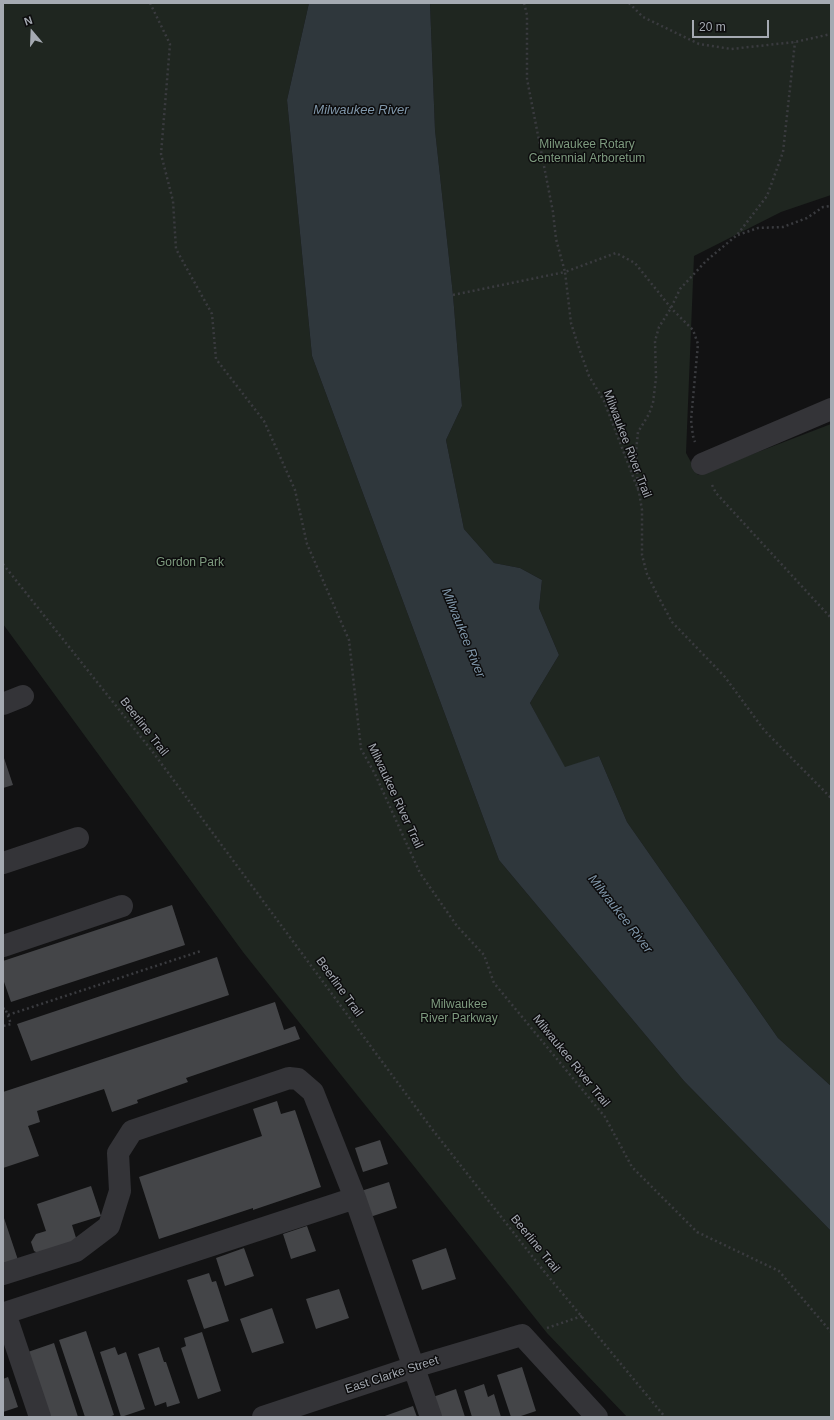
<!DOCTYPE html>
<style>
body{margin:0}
#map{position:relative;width:834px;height:1420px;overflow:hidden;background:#121213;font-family:Arial,sans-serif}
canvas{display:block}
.frame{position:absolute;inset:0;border:4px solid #a5aab2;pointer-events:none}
.north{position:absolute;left:12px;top:12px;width:40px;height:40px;-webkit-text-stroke:3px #0d0d0e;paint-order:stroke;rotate:341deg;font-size:11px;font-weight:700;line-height:16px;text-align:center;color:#a5aab2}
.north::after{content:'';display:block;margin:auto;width:14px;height:18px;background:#a5aab2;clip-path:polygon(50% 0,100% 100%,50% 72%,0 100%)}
.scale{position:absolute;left:692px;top:20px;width:77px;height:18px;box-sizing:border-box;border:2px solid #a5aab2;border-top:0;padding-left:5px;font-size:12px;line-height:14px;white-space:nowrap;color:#a5aab2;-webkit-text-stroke:3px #0d0d0e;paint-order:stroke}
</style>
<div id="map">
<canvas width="834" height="1420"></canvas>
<div class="frame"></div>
<div class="north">N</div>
<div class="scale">20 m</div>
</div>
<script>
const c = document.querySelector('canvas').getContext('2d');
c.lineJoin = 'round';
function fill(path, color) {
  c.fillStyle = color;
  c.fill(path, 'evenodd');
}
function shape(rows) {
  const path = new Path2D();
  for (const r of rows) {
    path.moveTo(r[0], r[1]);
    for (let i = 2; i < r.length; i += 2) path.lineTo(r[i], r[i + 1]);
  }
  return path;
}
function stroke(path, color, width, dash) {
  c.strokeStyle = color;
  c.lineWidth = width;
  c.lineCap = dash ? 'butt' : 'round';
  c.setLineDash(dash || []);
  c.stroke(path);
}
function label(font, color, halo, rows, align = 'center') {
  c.font = font + ' Arial,sans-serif';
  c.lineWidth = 3;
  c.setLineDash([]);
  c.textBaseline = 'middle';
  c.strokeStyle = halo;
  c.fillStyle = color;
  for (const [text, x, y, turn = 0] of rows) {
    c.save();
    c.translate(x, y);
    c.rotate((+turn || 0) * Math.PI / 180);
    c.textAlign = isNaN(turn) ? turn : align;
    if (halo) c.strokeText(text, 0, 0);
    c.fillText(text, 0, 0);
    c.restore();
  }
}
fill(shape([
 [3,3,309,3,287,100,312,356,499,860,684,1081,831,1231,831,1417,627,1417,547,1333,243,952,3,624],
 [430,3,831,3,831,195,781,212,694,256,686,453,698,475,831,424,831,1086,778,1038,627,822,599,756,565,768,530,703,559,655,539,608,542,580,520,568,494,563,464,529,446,440,462,406,453,295,435,130]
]), '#1f2620');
fill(shape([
 [309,3,430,3,435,130,453,295,462,406,446,440,464,529,494,563,520,568,542,580,539,608,559,655,530,703,565,767,599,756,627,822,778,1038,831,1086,831,1231,684,1081,499,860,312,356,287,100]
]), '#2f373c');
fill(shape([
 [3,755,13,785,3,788],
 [172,905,185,945,11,1002,3,979,3,961],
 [217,957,229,995,31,1061,17,1024],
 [275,1002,284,1030,295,1026,300,1039,186,1078,188,1082,137,1100,138,1103,112,1112,104,1089,37,1111,40,1122,28,1126,39,1156,3,1168,3,1092],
 [277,1101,281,1114,295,1110,321,1187,253,1210,253,1208,159,1239,139,1177,262,1136,253,1109],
 [380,1140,388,1164,363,1172,355,1148],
 [389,1182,397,1208,370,1217,361,1191],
 [91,1186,101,1216,72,1225,77,1241,40,1254,34,1251,31,1242,36,1234,46,1231,37,1204],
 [3,1215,18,1260,3,1265],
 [307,1226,316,1251,291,1259,283,1234],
 [244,1248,254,1276,225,1286,216,1258],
 [446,1248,456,1279,422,1290,412,1260],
 [209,1273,212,1282,216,1281,229,1321,204,1329,187,1280],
 [339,1289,349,1318,316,1329,306,1299],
 [272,1308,284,1343,252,1353,240,1319],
 [86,1331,114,1415,109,1417,85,1417,59,1340],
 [202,1332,221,1391,198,1399,181,1348,186,1346,184,1338],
 [54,1343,78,1417,46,1417,25,1353],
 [115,1347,118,1355,126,1352,145,1409,121,1417,100,1352],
 [159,1347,164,1362,166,1362,180,1403,167,1407,166,1402,155,1406,138,1354],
 [522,1367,536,1411,518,1417,511,1417,497,1375],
 [8,1377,18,1407,3,1412,3,1379],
 [484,1384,488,1397,494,1394,501,1417,472,1417,464,1391],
 [456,1389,465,1417,433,1417,427,1399],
 [413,1406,417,1417,382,1417]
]), '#444548');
stroke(shape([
 [150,3,170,44,161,154,173,201,176,249,212,314,216,359,264,421,295,490,307,544,349,640,361,749,375,774,420,873,457,926,484,955,494,983,605,1117,632,1167,697,1232,779,1271,831,1332],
 [524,3,527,15,527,79,553,212,556,239,565,272,616,253,635,263,671,308,693,330,698,344,691,420,693,436,695,442],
 [629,3,643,17,699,44,731,49,795,42,831,34],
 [738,235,758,228,783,227,807,218,823,207,831,206],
 [453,295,565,272,571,323,578,345,589,376,604,401,639,492,642,510,642,555,647,574,659,598,672,622,725,677,764,730,831,798],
 [712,485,716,493,831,618],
 [638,489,636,452,638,432,649,414,653,403,656,378,655,341,659,327,671,308,680,289,706,261,737,235,767,196,783,152,795,42],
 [3,564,152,751,432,1129,543,1270,665,1417],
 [3,1009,5,1008,11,1024,3,1026],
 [8,1015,201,951],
 [547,1328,582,1316]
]), '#3a3b3f', 2.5, [2, 3]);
stroke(shape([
 [702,464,831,409],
 [3,704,23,696],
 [3,863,78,838],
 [3,946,122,906],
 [3,1274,76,1251,109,1226,120,1191,118,1153,132,1131,289,1078,298,1079,313,1092,355,1198],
 [40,1417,5,1313,355,1198,431,1417],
 [263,1417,414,1367,522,1335,597,1417]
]), '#343438', 22);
label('12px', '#7e9b7f', '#0d0d0e', [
 ["Milwaukee Rotary",587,145],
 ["Centennial Arboretum",587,159],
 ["Gordon Park",190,563],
 ["Milwaukee",459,1005],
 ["River Parkway",459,1019]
]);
label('12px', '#a5aab2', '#0d0d0e', [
 ["Milwaukee River Trail",627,444,69],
 ["Beerline Trail",144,727,52],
 ["Milwaukee River Trail",395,796,65],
 ["Beerline Trail",339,987,54],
 ["Milwaukee River Trail",571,1061,51],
 ["Beerline Trail",535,1244,51],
 ["East Clarke Street",392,1375,-18]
]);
label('italic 13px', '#8097aa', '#0d0d0e', [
 ["Milwaukee River",361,110],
 ["Milwaukee River",463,633,68],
 ["Milwaukee River",620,914,52]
]);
</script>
